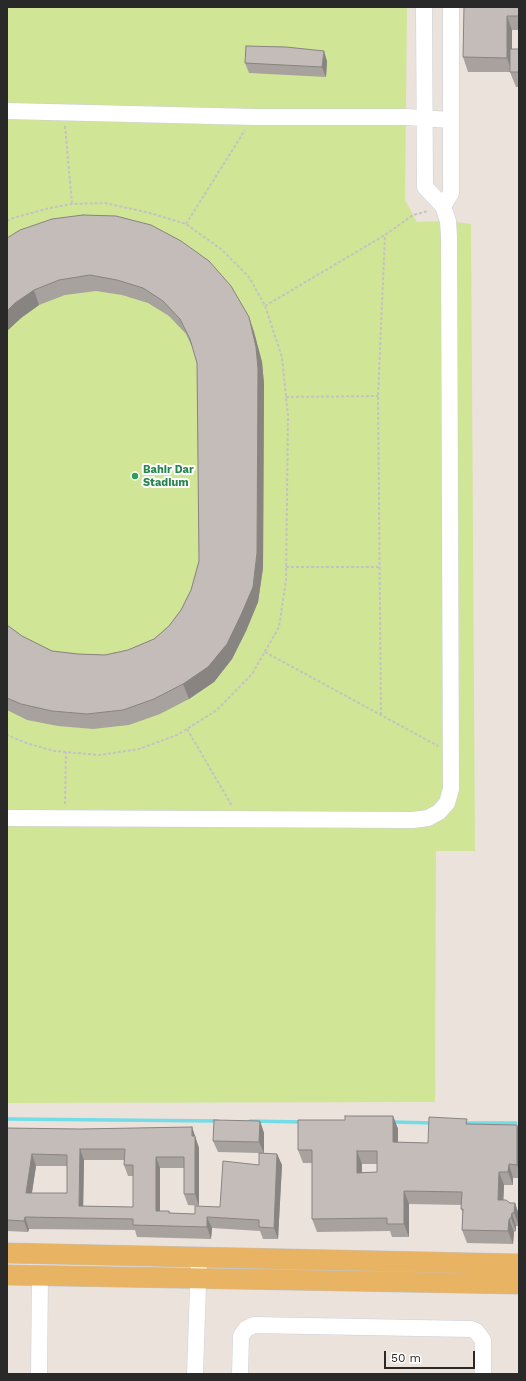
<!DOCTYPE html>
<style>
body{margin:0}
#map{position:relative;width:526px;height:1381px;overflow:hidden;background:#ebe2dc;font-family:"Work Sans",sans-serif}
canvas{display:block}
.frame{position:absolute;inset:0;border:8px solid #292929;pointer-events:none}
.scale{position:absolute;left:384px;top:1351px;width:91px;height:18px;box-sizing:border-box;border:2px solid #292929;border-top:0;padding-left:5px;font-size:12px;line-height:14px;white-space:nowrap;color:#292929;-webkit-text-stroke:3px #fff;paint-order:stroke}
</style>
<div id="map">
<canvas width="526" height="1381"></canvas>
<div class="frame"></div>
<div class="scale">50 m</div>
</div>
<script>
const c = document.querySelector('canvas').getContext('2d');
c.lineJoin = 'round';
function fill(path, color) {
  c.fillStyle = color;
  c.fill(path, 'evenodd');
}
function shape(rows) {
  const path = new Path2D();
  for (const r of rows) {
    path.moveTo(r[0], r[1]);
    for (let i = 2; i < r.length; i += 2) path.lineTo(r[i], r[i + 1]);
  }
  return path;
}
function stroke(path, color, width, dash) {
  c.strokeStyle = color;
  c.lineWidth = width;
  c.lineCap = dash ? 'butt' : 'round';
  c.setLineDash(dash || []);
  c.stroke(path);
}
function label(font, color, halo, rows, align = 'center') {
  c.font = font + ' "Work Sans",sans-serif';
  c.lineWidth = 4;
  c.setLineDash([]);
  c.textBaseline = 'middle';
  c.strokeStyle = halo;
  c.fillStyle = color;
  for (const [text, x, y, turn = 0] of rows) {
    c.save();
    c.translate(x, y);
    c.rotate((+turn || 0) * Math.PI / 180);
    c.textAlign = isNaN(turn) ? turn : align;
    if (halo) c.strokeText(text, 0, 0);
    c.fillText(text, 0, 0);
    c.restore();
  }
}
fill(shape([
 [7,7,407,7,405,200,417,222,448,221,471,224,475,851,436,851,435,1102,7,1103]
]), '#d1e597');
stroke(shape([
 [7,1119,218,1121],
 [250,1121,302,1122],
 [392,1122,432,1123],
 [464,1123,516,1123]
]), '#74dce7', 3.5);
const minor = shape([
 [7,111,254,117,406,117,450,120],
 [443,206,451,193,451,7],
 [7,818,413,820,428,818,439,812,447,803,451,789,449,236,448,221,443,206,425,187,424,7],
 [39,1374,40,1275],
 [195,1374,199,1257],
 [240,1374,241,1336,246,1329,254,1325,471,1329,476,1331,483,1340,483,1374]
]);
const major = shape([
 [7,1253,519,1264],
 [7,1275,519,1284]
]);
stroke(minor, '#cad0da', 17);
stroke(major, '#c3c3c3', 21);
stroke(shape([
 [65,126,72,204],
 [7,221,13,218,50,208,72,204,105,203,150,213,186,224,221,249,249,277,265,306,282,357,288,416,286,580,279,627,252,674,217,710,177,735,139,749,99,755,55,751,29,744,7,735],
 [186,224,245,130],
 [265,306,385,235,413,215,428,211],
 [286,397,378,396],
 [286,567,380,567],
 [265,652,438,746],
 [381,715,378,396,385,235],
 [187,729,232,806],
 [65,804,66,752]
]), '#c3c3c3', 2, [3, 2]);
stroke(minor, '#fff', 16);
stroke(major, '#e8b363', 20);
fill(shape([
 [464,7,519,7,519,30,512,30,512,49,519,49,519,87,516,87,510,72,468,72,463,57],
 [327,61,326,77,249,73,245,63],
 [7,238,249,317,254,332,262,362,264,384,263,568,258,602,246,631,232,659,214,682,189,699,160,714,129,725,93,729,58,726,27,720,7,710,7,625,22,636,52,651,78,654,105,655,128,650,154,639,169,626,181,610,191,590,199,561,197,363,193,349,186,334,169,316,148,303,122,295,96,291,65,295,39,305,21,318,7,331],
 [393,1116,398,1129,398,1142,428,1143,468,1124,519,1129,519,1178,513,1178,513,1185,504,1185,503,1200,510,1203,515,1203,519,1215,519,1226,516,1226,516,1231,514,1232,513,1244,467,1243,462,1230,463,1213,461,1209,462,1205,409,1204,409,1237,392,1237,390,1231,317,1232,312,1219,312,1163,303,1163,298,1150,345,1120],
 [362,1164,377,1164,377,1172,362,1172],
 [260,1121,264,1133,264,1153,277,1154,282,1165,278,1239,263,1239,260,1231,212,1228,211,1239,137,1237,135,1230,29,1229,28,1232,7,1231,7,1128,80,1129,192,1127,199,1148,199,1206,188,1205,184,1194,184,1168,160,1168,160,1211,169,1211,170,1213,195,1214,220,1207,259,1165,259,1153,218,1152,213,1141],
 [84,1160,124,1160,124,1165,128,1176,133,1176,133,1207,83,1206],
 [36,1166,67,1166,67,1193,32,1193]
]), '#a8a29e');
fill(shape([
 [507,16,512,30,512,72,507,58],
 [324,51,327,61,326,77,322,67],
 [34,290,39,305,21,318,7,331,7,311,15,303],
 [249,317,254,332,262,362,264,384,263,568,258,602,246,631,232,659,214,682,189,699,183,684],
 [393,1116,398,1129,398,1156,393,1142],
 [260,1121,264,1133,264,1153,259,1142],
 [517,1125,519,1129,519,1171,517,1165],
 [192,1127,199,1148,199,1206,195,1194],
 [80,1149,84,1160,83,1217,79,1206],
 [357,1151,362,1164,362,1186,357,1173],
 [32,1154,36,1166,30,1205,26,1193],
 [277,1154,282,1165,278,1239,274,1228],
 [156,1157,160,1168,160,1222,156,1211],
 [509,1164,513,1178,513,1185,508,1172],
 [499,1172,504,1185,503,1214,498,1200],
 [404,1191,409,1204,409,1237,404,1224],
 [515,1203,519,1215,519,1226,514,1213],
 [512,1213,516,1226,516,1231,511,1218],
 [25,1217,29,1229,28,1232,24,1221],
 [207,1217,212,1228,211,1239,207,1227],
 [509,1219,514,1232,513,1244,508,1231]
]), '#888481');
const building = shape([
 [464,7,519,7,519,16,507,16,507,58,463,57,464,7],
 [246,46,286,47,324,51,322,67,245,63,246,46],
 [510,49,519,49,519,72,510,72,510,49],
 [83,215,116,216,151,225,181,241,209,261,231,286,249,317,256,347,258,369,257,553,253,587,241,615,227,644,208,667,183,684,154,699,123,710,87,714,52,711,21,704,7,698,7,625,22,636,52,651,78,654,105,655,128,650,154,639,169,626,181,610,191,590,199,561,197,363,190,339,180,319,163,301,143,288,117,280,90,275,59,280,34,290,15,303,7,311,7,238,20,230,52,219,83,215],
 [345,1116,393,1116,393,1142,428,1143,429,1117,467,1119,466,1124,517,1125,517,1165,509,1164,508,1172,499,1172,498,1200,506,1200,510,1203,515,1203,514,1213,512,1213,511,1218,509,1219,508,1231,462,1230,463,1209,461,1209,462,1192,404,1191,404,1224,387,1224,387,1218,312,1219,312,1150,298,1150,298,1120,345,1120,345,1116],
 [357,1151,377,1151,377,1172,357,1173,357,1151],
 [214,1120,260,1121,259,1142,213,1141,214,1120],
 [192,1127,192,1136,195,1136,195,1194,184,1194,184,1157,156,1157,156,1211,169,1211,169,1213,195,1214,195,1206,220,1207,223,1161,259,1165,259,1153,277,1154,274,1228,259,1227,259,1220,207,1217,207,1227,133,1225,133,1219,25,1217,24,1221,7,1220,7,1128,80,1129,192,1127],
 [80,1149,125,1149,124,1165,133,1165,133,1207,79,1206,80,1149],
 [32,1154,67,1155,67,1193,26,1193,32,1154]
]);
fill(building, '#c3bcb8');
stroke(building, '#888481', 1);
for (const [x, y, r, color] of [
 [135,476,4,"#2e9e5b"]
]) {
  const dot = new Path2D();
  dot.arc(x, y, r, 0, 2 * Math.PI);
  c.fillStyle = color;
  c.fill(dot);
  stroke(dot, '#fff', 1.5);
}
label('bold 11px', '#27864d', '#fff', [
 ["Bahir Dar",143,470],
 ["Stadium",143,483]
], 'left');
</script>
